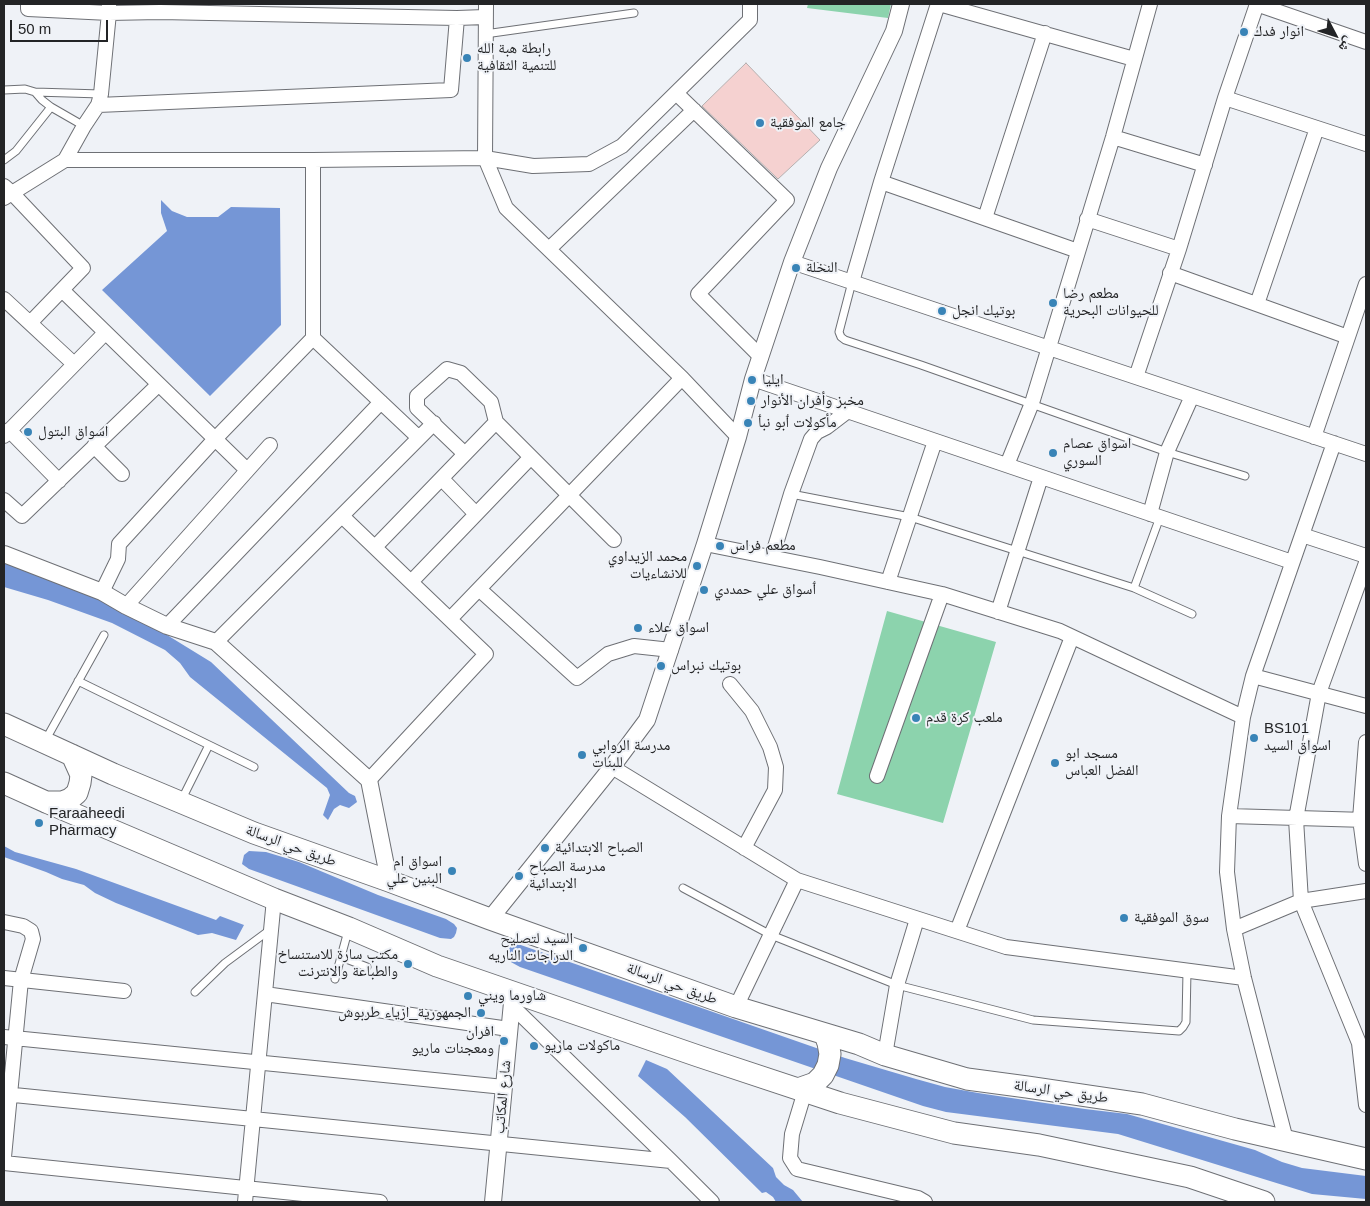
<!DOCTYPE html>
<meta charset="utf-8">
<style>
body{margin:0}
#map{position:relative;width:1370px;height:1206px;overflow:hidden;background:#eff2f7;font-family:Helvetica,"Noto Naskh Arabic",sans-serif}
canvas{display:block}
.frame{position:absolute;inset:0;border:5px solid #232426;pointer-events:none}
.north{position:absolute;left:1310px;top:10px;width:50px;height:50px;-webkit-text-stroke:4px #eff2f7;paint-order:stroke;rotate:130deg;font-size:14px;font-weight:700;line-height:20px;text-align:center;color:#232426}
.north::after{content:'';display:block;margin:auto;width:18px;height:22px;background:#232426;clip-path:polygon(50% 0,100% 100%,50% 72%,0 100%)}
.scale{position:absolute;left:10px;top:20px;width:98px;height:22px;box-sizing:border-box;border:2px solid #232426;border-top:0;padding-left:6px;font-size:15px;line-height:18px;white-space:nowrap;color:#232426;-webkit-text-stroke:4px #eff2f7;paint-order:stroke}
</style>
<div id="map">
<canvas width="1370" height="1206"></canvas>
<div class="frame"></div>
<div class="north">ش</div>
<div class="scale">50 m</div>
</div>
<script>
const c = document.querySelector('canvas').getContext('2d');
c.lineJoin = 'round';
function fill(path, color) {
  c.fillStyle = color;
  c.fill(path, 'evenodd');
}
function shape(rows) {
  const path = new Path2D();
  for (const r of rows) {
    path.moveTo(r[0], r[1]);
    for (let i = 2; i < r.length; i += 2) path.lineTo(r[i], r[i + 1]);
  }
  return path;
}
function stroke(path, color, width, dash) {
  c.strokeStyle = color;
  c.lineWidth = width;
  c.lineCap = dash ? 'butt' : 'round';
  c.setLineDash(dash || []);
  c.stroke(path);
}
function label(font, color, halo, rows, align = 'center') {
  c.font = font + ' Helvetica,"Noto Naskh Arabic",sans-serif';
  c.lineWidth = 4;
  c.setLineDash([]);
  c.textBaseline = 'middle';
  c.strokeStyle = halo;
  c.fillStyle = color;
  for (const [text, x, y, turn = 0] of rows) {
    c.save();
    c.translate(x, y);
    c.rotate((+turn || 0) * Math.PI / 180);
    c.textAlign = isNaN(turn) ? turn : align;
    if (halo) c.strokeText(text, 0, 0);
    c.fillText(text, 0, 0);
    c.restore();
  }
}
fill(shape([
 [808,4,891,4,888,18,807,8],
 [887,611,996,642,943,823,837,794]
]), '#8cd3ad');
fill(shape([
 [161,200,172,211,187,217,218,217,231,207,280,208,281,325,210,396,102,290,167,231,161,213],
 [4,563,81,590,154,627,211,662,349,793,355,796,357,802,349,808,340,805,334,809,328,820,323,815,330,795,327,788,190,677,180,663,165,650,112,623,48,600,4,587],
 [4,846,15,852,76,869,216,920,220,916,244,925,236,940,212,933,198,935,116,903,95,893,84,885,62,879,46,872,4,857],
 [249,851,266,852,299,862,378,895,446,919,454,924,457,928,456,933,454,937,451,939,440,938,249,869,242,864,244,855],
 [515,943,845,1058,916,1079,945,1087,978,1093,1085,1109,1127,1114,1255,1150,1282,1162,1302,1168,1366,1176,1366,1199,1312,1194,1118,1134,946,1112,923,1106,520,967,509,961,506,955,507,950,511,944],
 [646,1060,667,1069,773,1168,776,1177,784,1185,793,1190,803,1202,776,1202,773,1197,766,1192,762,1193,685,1117,638,1076]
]), '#7596d6');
const building = shape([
 [746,63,820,140,778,179,702,106,746,63]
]);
fill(building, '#f5d1d0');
stroke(building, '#b5afaf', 1);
const service = shape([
 [485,34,634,13],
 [4,90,25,89,35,92,42,100,51,107,84,126],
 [35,92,101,94],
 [4,160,16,151,51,107],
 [852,282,839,332,841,337,845,340,921,365,1167,452,1245,476],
 [791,494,910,517,1134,588,1192,614],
 [1134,588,1160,517],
 [78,681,254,767],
 [45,741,104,635],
 [181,801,209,745],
 [683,888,771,935,897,985,1033,1020,1179,1031,1183,1027,1186,1022,1187,971],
 [341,957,367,967],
 [335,979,348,931],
 [195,992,225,963,271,929]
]);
const minor = shape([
 [28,4,28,9,109,13,160,12,457,18,485,17],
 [486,4,485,158,506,208,682,378,738,437],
 [939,4,1134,59],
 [1256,4,1366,42],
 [676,93,787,200,698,294,761,357],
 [1225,98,1366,144],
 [98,105,451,90,457,18],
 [1113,137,1205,165],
 [65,160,84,126,98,105,101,94,109,13,109,4],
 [881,182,1078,251],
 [4,186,12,193,83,268,30,323],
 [4,198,65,160,313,160,485,158,533,166,589,164,622,146,750,20,750,4],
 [985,218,1045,33],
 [1087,219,1179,249],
 [549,249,694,110],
 [792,262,1366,454],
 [1170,273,1348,337],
 [852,282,881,182,938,4],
 [62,290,247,470],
 [4,299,74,364],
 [1257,304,1317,128],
 [313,338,419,438],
 [1136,377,1179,249,1225,98,1257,4],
 [753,379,1292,562],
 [9,430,59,481],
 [4,436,105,333],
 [1314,437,1366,284],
 [94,446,122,474],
 [465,454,417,408,417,396,447,369,461,373,491,402,496,422,614,540],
 [1007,465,1032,403,1113,137,1150,4],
 [442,479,476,514],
 [4,500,22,516,158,385],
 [1150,514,1167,452,1192,396],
 [342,516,486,654,369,780],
 [1302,535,1366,556],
 [705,544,820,567,942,594,1060,631,1243,717],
 [375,547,496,422],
 [772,557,791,494,811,439,817,432,827,427,848,411],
 [1366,563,1319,693,1296,819,1301,901,1359,1043,1366,1105],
 [411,582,531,457],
 [888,582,935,441],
 [479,589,577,678,608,654,634,646,671,650],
 [102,592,118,559,119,544,215,439,313,338,313,160],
 [126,606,270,445],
 [998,612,1041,477],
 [450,619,682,378],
 [167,626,381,402],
 [216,642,434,423],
 [1253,676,1366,706],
 [730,684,752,711,770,747,776,767,775,790,744,848],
 [1366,742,1360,819,1366,864],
 [612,767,797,880,1006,947,1244,978],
 [877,776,942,594],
 [1229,816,1366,820],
 [4,922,23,926,31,931,33,939,21,980,4,1157],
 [1234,929,1301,901,1366,891],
 [957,931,1072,637],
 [4,978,124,991],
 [265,994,509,1029],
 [512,1006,671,1161,712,1202],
 [736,1007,797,880],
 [4,1037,504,1087],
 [885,1055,897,985,917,919],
 [805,1091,792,1134,790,1158,797,1169,918,1198,925,1202],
 [4,1094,671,1161],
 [1286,1140,1244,978,1234,929,1227,872,1229,816,1243,717,1253,676,1334,443],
 [4,1163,380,1202],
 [245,1202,274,899]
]);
const tertiary = shape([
 [4,554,102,592,126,606,167,626,216,642,369,780,389,881],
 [490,919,612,767,647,720,705,544,738,437,753,379,792,262,829,168,894,31,901,4],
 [493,1202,513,992]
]);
const primary = shape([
 [4,724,113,774,254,833,389,881,490,919,736,1007,859,1044,885,1055,967,1079,1027,1087,1142,1104,1235,1129,1366,1159],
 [4,783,46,802,274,899,349,928,437,966,698,1056,840,1103,954,1133,1039,1145,1190,1177,1264,1202],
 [46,802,62,802,70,799,77,793,80,783,81,775,72,755],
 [798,1089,815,1083,823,1075,828,1065,830,1054,828,1043,825,1035]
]);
stroke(service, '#6e7075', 9);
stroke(minor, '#6e7075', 16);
stroke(tertiary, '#6e7075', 18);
stroke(primary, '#6e7075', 23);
stroke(service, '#fff', 7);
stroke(minor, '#fff', 14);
stroke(tertiary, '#fff', 16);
stroke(primary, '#fff', 21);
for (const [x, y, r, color] of [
 [1244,32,5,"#3984b7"],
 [467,58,5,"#3984b7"],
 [760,123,5,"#3984b7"],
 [796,268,5,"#3984b7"],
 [1053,303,5,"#3984b7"],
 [942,311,5,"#3984b7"],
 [752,380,5,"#3984b7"],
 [751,401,5,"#3984b7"],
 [748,423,5,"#3984b7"],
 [28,432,5,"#3984b7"],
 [1053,453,5,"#3984b7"],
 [720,546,5,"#3984b7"],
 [697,566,5,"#3984b7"],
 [704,590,5,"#3984b7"],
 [638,628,5,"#3984b7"],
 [661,666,5,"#3984b7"],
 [916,718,5,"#3984b7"],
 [1254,738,5,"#3984b7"],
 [582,755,5,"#3984b7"],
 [1055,763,5,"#3984b7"],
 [39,823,5,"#3984b7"],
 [545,848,5,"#3984b7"],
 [452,871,5,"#3984b7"],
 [519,876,5,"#3984b7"],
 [1124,918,5,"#3984b7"],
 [583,948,5,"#3984b7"],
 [408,964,5,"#3984b7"],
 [468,996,5,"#3984b7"],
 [481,1013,5,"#3984b7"],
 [504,1041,5,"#3984b7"],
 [534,1046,5,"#3984b7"]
]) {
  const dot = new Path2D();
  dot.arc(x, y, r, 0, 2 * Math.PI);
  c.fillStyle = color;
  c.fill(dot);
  stroke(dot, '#eff2f7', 2);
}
label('15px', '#232426', '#eff2f7', [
 ["انوار فدك",1254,32],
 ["رابطة هبة الله",477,49],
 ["للتنمية الثقافية",477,66],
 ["جامع الموفقية",770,123],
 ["النخلة",806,268],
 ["مطعم رضا",1063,294],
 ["للحيوانات البحرية",1063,311],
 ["بوتيك انجل",952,311],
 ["ايليا",762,380],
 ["مخبز وأفران الأنوار",761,401],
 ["مأكولات ٲبو نبٲ",758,423],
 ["اسواق البتول",38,432],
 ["اسواق عصام",1063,444],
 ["السوري",1063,461],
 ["مطعم فراس",730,546],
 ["محمد الزيداوي",687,557,"right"],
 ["للانشاءيات",687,574,"right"],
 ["ٲسواق علي حمددي",714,590],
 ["اسواق علاء",648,628],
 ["بوتيك نبراس",671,666],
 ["ملعب كرة قدم",926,718],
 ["BS101",1264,729],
 ["اسواق السيد",1264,746],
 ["مدرسة الروابي",592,746],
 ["للبنات",592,763],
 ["مسجد ابو",1065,754],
 ["الفضل العباس",1065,771],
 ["Faraaheedi",49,814],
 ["Pharmacy",49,831],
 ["الصباح الابتدائية",555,848],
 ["اسواق ام",442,862,"right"],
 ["البنين علي",442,879,"right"],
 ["مدرسة الصباح",529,867],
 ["الابتدائية",529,884],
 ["سوق الموفقية",1134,918],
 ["السيد لتصليح",573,939,"right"],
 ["الدراجات الناريه",573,956,"right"],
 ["مكتب سارة للاستنساخ",398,955,"right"],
 ["والطباعة والانترنت",398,972,"right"],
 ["شاورما ويني",478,996],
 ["الجمهورية_ازياء طربوش",471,1013,"right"],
 ["افران",494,1032,"right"],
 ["ومعجنات ماريو",494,1049,"right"],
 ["ماكولات ماريو",544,1046]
], 'left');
label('15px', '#232426', '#eff2f7', [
 ["طريق حي الرسالة",291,846,20],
 ["طريق حي الرسالة",672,984,20],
 ["طريق حي الرسالة",1061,1092,8],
 ["شارع المكاتب",503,1097,-85]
]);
</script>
